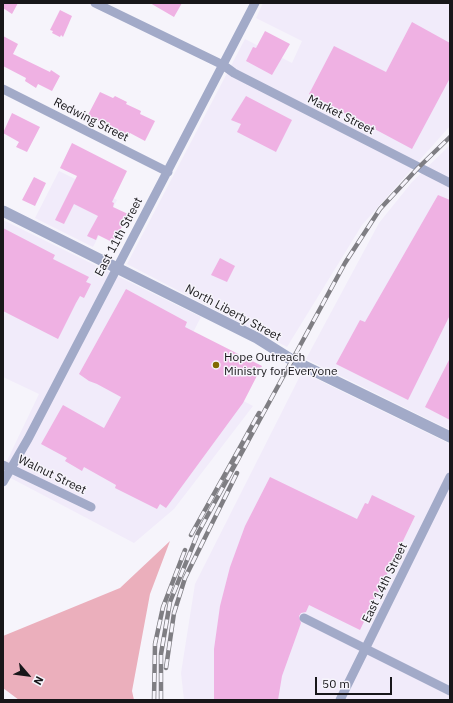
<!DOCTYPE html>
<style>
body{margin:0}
#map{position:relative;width:453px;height:703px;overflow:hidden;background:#f6f4fb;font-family:"IBM Plex Sans",sans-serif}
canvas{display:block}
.frame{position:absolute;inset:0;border:4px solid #18171a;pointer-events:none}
.north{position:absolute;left:8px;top:655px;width:40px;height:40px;-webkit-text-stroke:3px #f6f4fb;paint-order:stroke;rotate:118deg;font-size:11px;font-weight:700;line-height:16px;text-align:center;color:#18171a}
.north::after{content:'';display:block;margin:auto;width:14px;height:18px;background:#18171a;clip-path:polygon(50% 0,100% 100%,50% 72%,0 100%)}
.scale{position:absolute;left:315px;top:677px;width:77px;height:18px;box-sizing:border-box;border:2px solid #18171a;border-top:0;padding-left:5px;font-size:12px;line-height:14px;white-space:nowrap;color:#18171a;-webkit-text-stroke:3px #f6f4fb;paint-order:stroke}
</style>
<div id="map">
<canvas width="453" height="703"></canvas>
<div class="frame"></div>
<div class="north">N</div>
<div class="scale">50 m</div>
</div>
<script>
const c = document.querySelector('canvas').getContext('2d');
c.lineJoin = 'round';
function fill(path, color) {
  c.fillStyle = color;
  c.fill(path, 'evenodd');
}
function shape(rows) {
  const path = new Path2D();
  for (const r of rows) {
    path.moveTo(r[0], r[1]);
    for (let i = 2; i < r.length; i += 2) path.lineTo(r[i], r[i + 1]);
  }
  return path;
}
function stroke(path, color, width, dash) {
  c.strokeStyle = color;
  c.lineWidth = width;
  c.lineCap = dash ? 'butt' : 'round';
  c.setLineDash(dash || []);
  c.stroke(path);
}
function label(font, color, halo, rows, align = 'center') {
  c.font = font + ' "IBM Plex Sans",sans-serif';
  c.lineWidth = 3;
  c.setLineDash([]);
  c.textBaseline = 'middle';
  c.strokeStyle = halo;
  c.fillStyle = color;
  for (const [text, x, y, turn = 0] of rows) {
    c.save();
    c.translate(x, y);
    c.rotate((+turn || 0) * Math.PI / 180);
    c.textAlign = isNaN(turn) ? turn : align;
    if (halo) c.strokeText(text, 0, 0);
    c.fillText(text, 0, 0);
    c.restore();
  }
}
fill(shape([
 [263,3,450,3,450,126,362,225,287,347,127,264,245,39,292,63,302,41,256,18],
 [450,145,450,430,306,359,379,223,412,182],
 [59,171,117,200,93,247,35,218],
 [3,220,201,317,176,365,253,406,174,509,134,543,3,474,3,469,39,394,3,377],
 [302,372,450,444,450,700,184,700,181,673,195,584]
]), '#f1ebfa');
fill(shape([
 [170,541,150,594,132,691,134,700,19,700,3,688,3,636,120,588]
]), '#ebafbc');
fill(shape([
 [3,3,18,3,12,14,3,8],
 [150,3,182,3,174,17],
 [60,10,72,16,63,37,61,35,60,37,52,33,53,31,50,30],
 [412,22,450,43,450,78,412,149,309,94,334,46,386,72],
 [265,31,290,44,272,75,246,61,253,47,256,48],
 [3,36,18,44,13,54,50,72,51,70,60,76,52,91,38,84,36,88,25,81,26,78,3,66],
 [100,92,113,98,115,96,127,102,126,104,141,111,140,114,155,121,145,141,130,133,128,137,88,115],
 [246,96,292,120,276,152,237,132,241,124,231,120],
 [12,113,40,127,27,152,16,147,19,142,3,133],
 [72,143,127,171,112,202,114,203,113,207,128,214,114,243,98,235,96,240,87,236,98,216,74,204,64,224,55,220,77,176,60,168],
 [34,177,46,183,35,206,22,200],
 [438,195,450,200,450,315,408,400,336,364,360,320,365,322],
 [3,228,55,255,53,259,89,277,86,282,91,284,84,298,80,296,76,303,58,339,3,311],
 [220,258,235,266,227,282,211,275],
 [126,289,187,322,185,327,262,366,243,403,166,508,160,504,157,509,115,488,116,485,84,467,82,471,65,461,67,458,41,444,63,405,104,428,121,397,97,384,89,381,79,374],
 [450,358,450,420,425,407],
 [270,477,357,519,365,503,368,504,372,495,415,516,360,630,309,605,306,612,301,613,299,616,301,623,282,676,278,700,214,700,214,649,220,606,230,567,245,526]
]), '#efb1e3');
stroke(shape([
 [95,3,223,65,234,73,450,183],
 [3,89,168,172],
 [3,465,91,507],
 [3,482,28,439,255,3],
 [304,618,450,691],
 [340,700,450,477]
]), '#a2aac8', 9);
stroke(shape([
 [3,211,257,338,292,360,450,437]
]), '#a2aac8', 11);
const rail = shape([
 [191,535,259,413],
 [166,668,174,613,185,578,237,473],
 [154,700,155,644,163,607,185,550],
 [161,700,161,654,170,602,198,533,345,263,380,209,418,168,450,137]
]);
stroke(rail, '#7f7e83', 4.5);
stroke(rail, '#f6f4fb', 3, [9]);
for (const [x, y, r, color] of [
 [216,365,4,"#806900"]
]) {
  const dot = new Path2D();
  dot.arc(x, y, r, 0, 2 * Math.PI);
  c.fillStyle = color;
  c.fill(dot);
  stroke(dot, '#f6f4fb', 1.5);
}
label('12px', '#18171a', '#f6f4fb', [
 ["Market Street",341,115,27],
 ["Redwing Street",91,120,27],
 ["East 11th Street",119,237,-62],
 ["North Liberty Street",233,313,28],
 ["Walnut Street",52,475,26],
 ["East 14th Street",385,583,-64]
]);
label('12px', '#18171a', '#f6f4fb', [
 ["Hope Outreach",224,358],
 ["Ministry for Everyone",224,372]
], 'left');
</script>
